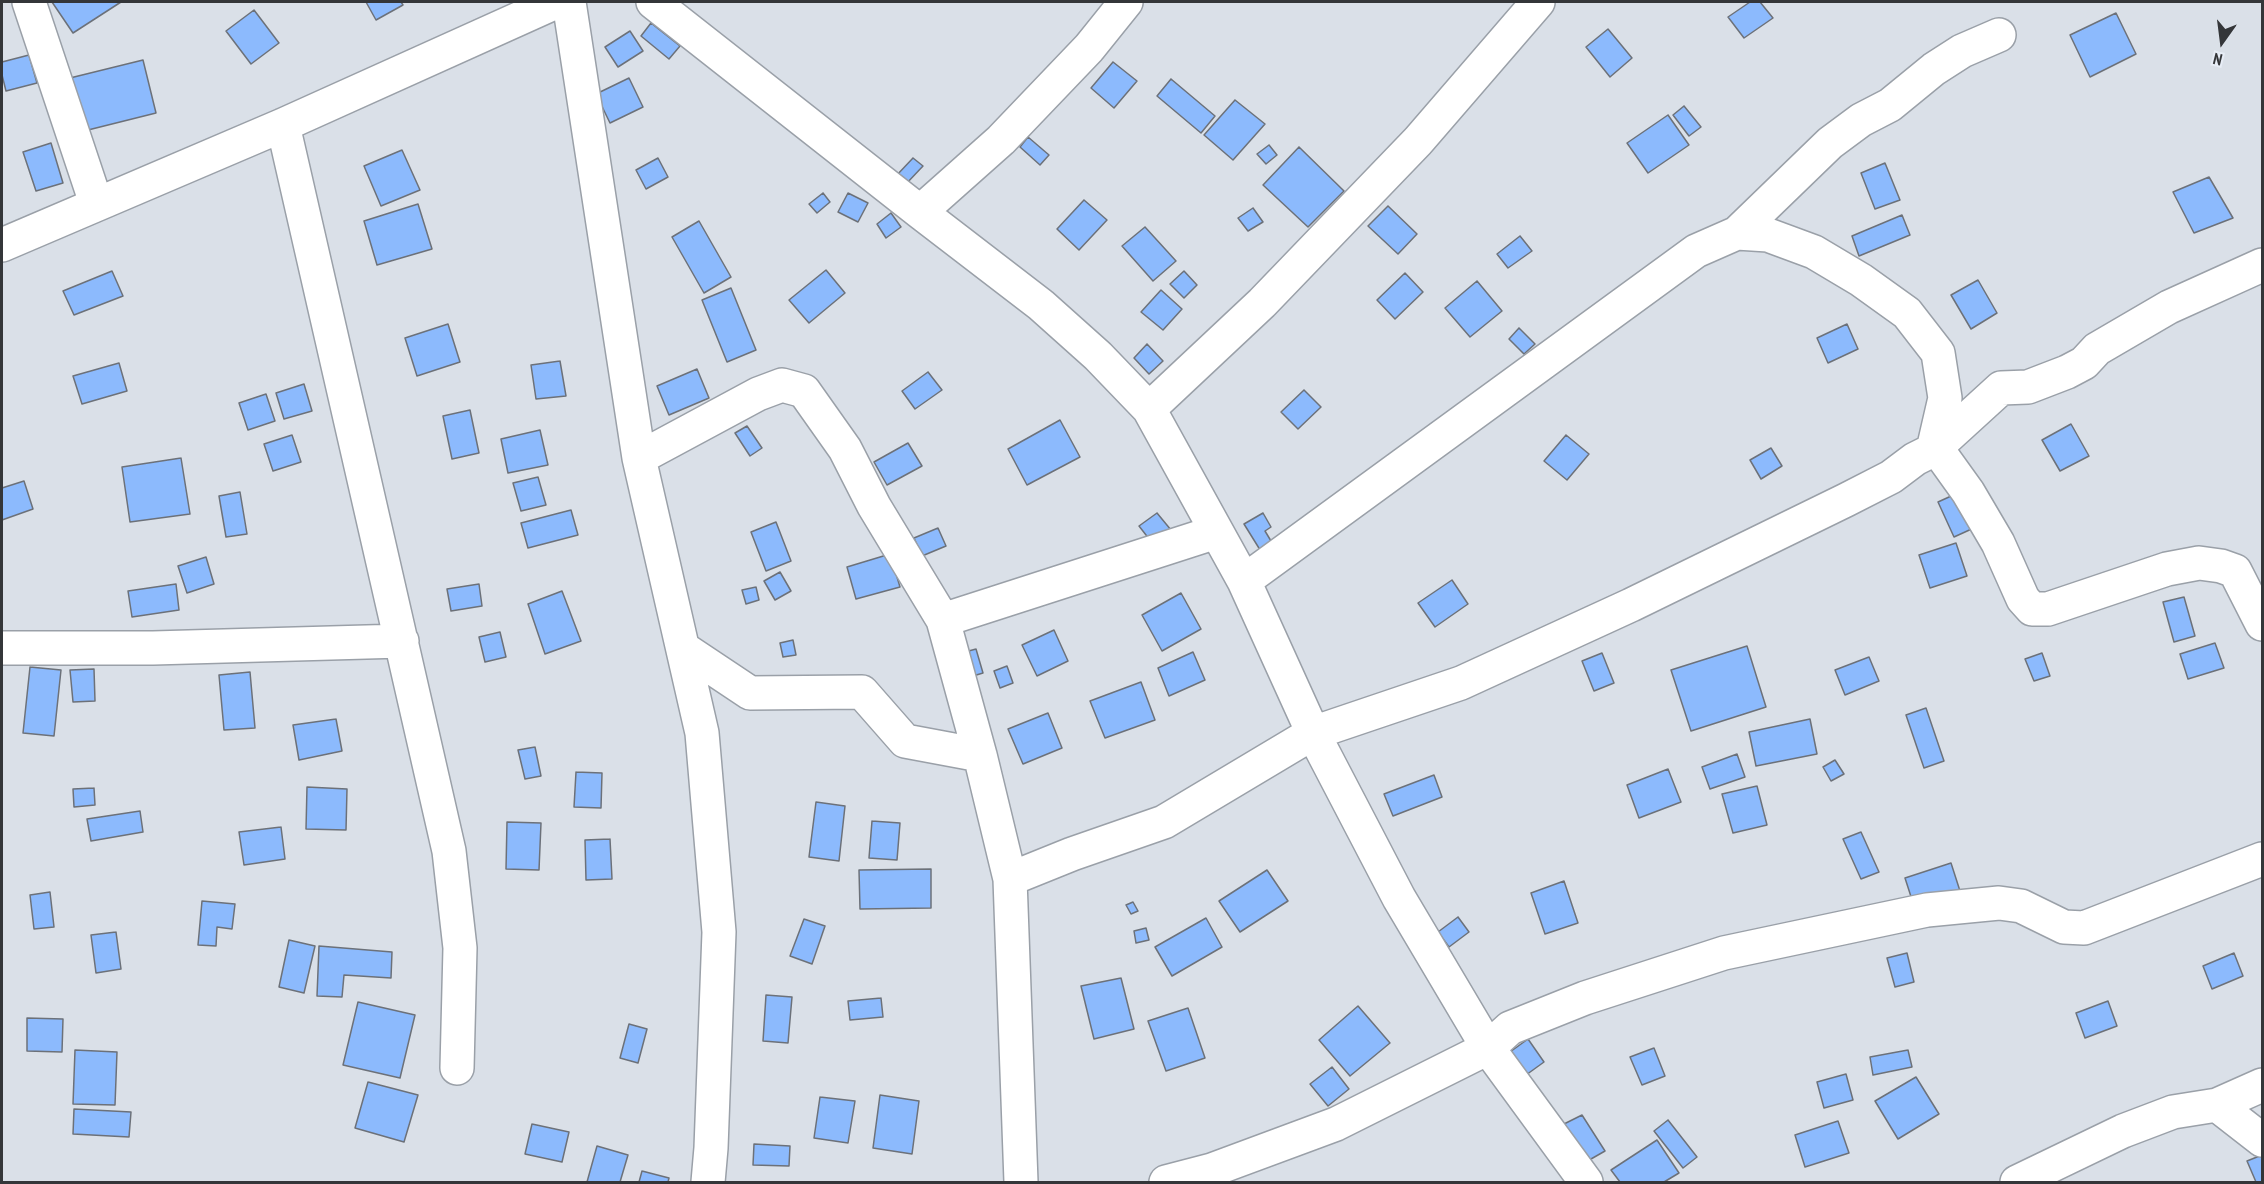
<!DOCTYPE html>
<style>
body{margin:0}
#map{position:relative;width:2264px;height:1184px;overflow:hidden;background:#dae0e8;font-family:"PT Sans Narrow",sans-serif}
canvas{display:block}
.frame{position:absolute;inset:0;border:3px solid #343639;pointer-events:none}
.north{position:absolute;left:2192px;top:12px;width:60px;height:60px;-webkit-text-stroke:4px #e7edf6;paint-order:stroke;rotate:194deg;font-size:16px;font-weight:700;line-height:24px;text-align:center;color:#343639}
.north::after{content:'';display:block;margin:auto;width:21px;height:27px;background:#343639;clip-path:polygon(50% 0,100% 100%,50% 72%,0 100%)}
</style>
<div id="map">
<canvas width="2264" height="1184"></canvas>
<div class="frame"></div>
<div class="north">N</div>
</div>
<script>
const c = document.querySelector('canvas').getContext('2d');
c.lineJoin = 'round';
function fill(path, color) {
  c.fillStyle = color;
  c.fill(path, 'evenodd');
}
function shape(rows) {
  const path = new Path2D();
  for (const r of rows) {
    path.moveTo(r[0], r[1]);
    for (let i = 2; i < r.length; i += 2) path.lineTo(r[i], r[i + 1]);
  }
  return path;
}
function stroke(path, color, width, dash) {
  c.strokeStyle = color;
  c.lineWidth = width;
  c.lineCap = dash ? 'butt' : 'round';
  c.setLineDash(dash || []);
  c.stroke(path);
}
const building = shape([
 [52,2,121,2,73,33,52,2],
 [366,2,401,2,403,5,376,20,366,2],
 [1750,2,1760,2,1773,18,1744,38,1728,17,1750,2],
 [254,10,279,43,251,64,226,31,254,10],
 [2116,13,2136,54,2090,77,2070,35,2116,13],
 [651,23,680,46,669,59,641,36,651,23],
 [1608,29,1632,58,1610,77,1586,47,1608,29],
 [630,31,643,51,618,67,605,47,630,31],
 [29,55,37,83,6,91,2,75,2,62,29,55],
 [143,60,156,113,84,131,70,78,143,60],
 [1113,62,1137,81,1114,108,1091,88,1113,62],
 [629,78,643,107,610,123,596,94,629,78],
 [1171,79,1215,116,1201,133,1157,96,1171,79],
 [1235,100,1265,124,1233,160,1204,135,1235,100],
 [1684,106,1701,127,1689,136,1673,115,1684,106],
 [1668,115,1689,145,1648,173,1627,143,1668,115],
 [1028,137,1049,155,1040,165,1020,147,1028,137],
 [51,143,63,183,36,191,23,152,51,143],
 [1269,145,1277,155,1266,164,1257,154,1269,145],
 [1299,147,1344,191,1308,227,1263,185,1299,147],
 [402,150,420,190,381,206,364,166,402,150],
 [658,158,668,177,646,189,636,170,658,158],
 [913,158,923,166,906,184,896,176,913,158],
 [1885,163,1900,200,1875,209,1861,173,1885,163],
 [2209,177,2233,218,2194,233,2173,192,2209,177],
 [823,193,830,202,817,213,809,204,823,193],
 [848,193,868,203,858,222,838,212,848,193],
 [1084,200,1107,220,1079,250,1057,229,1084,200],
 [418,204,432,249,377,265,364,221,418,204],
 [1388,206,1417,234,1398,254,1368,226,1388,206],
 [1253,208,1263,222,1248,231,1238,218,1253,208],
 [891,213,901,227,886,238,877,224,891,213],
 [1902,215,1910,235,1859,256,1852,236,1902,215],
 [699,221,731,277,704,293,672,237,699,221],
 [1145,227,1176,261,1153,281,1122,246,1145,227],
 [1520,236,1532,251,1508,268,1497,254,1520,236],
 [826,270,845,293,809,323,789,300,826,270],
 [112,271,123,296,74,315,63,291,112,271],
 [1184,271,1197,285,1184,298,1170,284,1184,271],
 [1405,273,1423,292,1395,319,1377,300,1405,273],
 [1978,280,1997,313,1971,329,1951,295,1978,280],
 [1477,281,1502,311,1470,337,1445,308,1477,281],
 [731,288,756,350,727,362,702,300,731,288],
 [1161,290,1182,309,1163,330,1141,312,1161,290],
 [448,324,460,362,417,376,405,338,448,324],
 [1847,324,1858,349,1828,363,1817,338,1847,324],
 [1519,328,1535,344,1524,354,1509,339,1519,328],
 [1147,344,1163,361,1149,374,1134,358,1147,344],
 [560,361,566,396,536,399,531,365,560,361],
 [119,363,127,391,82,404,73,376,119,363],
 [697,369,709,398,669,415,657,386,697,369],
 [928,372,942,390,915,409,902,391,928,372],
 [304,384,312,411,284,419,276,393,304,384],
 [1304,390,1321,407,1298,429,1281,412,1304,390],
 [266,394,275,421,248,430,239,403,266,394],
 [470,410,479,453,452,459,443,416,470,410],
 [1060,420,1080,457,1027,485,1008,449,1060,420],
 [2071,424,2089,456,2060,471,2042,440,2071,424],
 [747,426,762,448,750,456,735,433,747,426],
 [540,430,548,465,508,473,501,439,540,430],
 [292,435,301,462,273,471,264,444,292,435],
 [1566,435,1589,454,1567,480,1544,461,1566,435],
 [908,443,922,466,887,485,874,462,908,443],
 [1771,448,1782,466,1761,479,1750,460,1771,448],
 [181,458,190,514,130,522,122,467,181,458],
 [538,477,546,505,521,511,513,483,538,477],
 [24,481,33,509,2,520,2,488,24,481],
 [240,492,247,534,226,537,219,496,240,492],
 [1960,492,1976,527,1954,537,1938,502,1960,492],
 [571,510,578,535,528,548,521,523,571,510],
 [1157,513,1171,530,1153,544,1139,526,1157,513],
 [1263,513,1271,527,1265,531,1274,546,1262,553,1244,524,1263,513],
 [776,522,791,561,766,571,751,532,776,522],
 [938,528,946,546,922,556,914,538,938,528],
 [1956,543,1967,576,1930,588,1919,555,1956,543],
 [890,554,900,587,856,599,847,567,890,554],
 [206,557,214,584,187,593,178,566,206,557],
 [780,572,791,591,775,600,764,581,780,572],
 [1452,580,1468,604,1435,627,1418,603,1452,580],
 [176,584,179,610,132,617,128,591,176,584],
 [479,584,482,606,451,611,447,589,479,584],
 [756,587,759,600,746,604,742,590,756,587],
 [562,591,581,641,545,654,528,604,562,591],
 [1181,593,1201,629,1162,651,1142,615,1181,593],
 [2184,597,2195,636,2174,642,2163,602,2184,597],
 [1054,630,1068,661,1037,676,1022,645,1054,630],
 [500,632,506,657,485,662,479,637,500,632],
 [793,640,796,655,783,657,780,643,793,640],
 [2215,643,2224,668,2188,679,2180,654,2215,643],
 [1747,646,1766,707,1691,731,1671,670,1747,646],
 [976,649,983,673,973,676,965,652,976,649],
 [1193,652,1205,680,1169,696,1158,668,1193,652],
 [1602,653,1614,683,1594,691,1582,661,1602,653],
 [2042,653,2050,676,2034,681,2025,659,2042,653],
 [1869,657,1879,681,1845,695,1835,670,1869,657],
 [1007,666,1013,683,1000,688,994,671,1007,666],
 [30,667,61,670,54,736,23,733,30,667],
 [94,669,95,701,73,702,70,670,94,669],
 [250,672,255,728,224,730,219,675,250,672],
 [1141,682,1155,720,1105,738,1090,701,1141,682],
 [1926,708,1944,761,1924,768,1906,715,1926,708],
 [1048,713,1062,748,1023,764,1008,729,1048,713],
 [336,719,342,751,299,760,293,725,336,719],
 [1810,719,1817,754,1756,766,1749,732,1810,719],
 [535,747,541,776,525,779,518,750,535,747],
 [1737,754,1745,777,1710,789,1702,767,1737,754],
 [1835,760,1844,774,1831,781,1823,767,1835,760],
 [1668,769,1681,802,1639,818,1627,785,1668,769],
 [576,772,602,773,601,808,574,807,576,772],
 [1434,775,1442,797,1393,816,1384,794,1434,775],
 [1757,786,1767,825,1733,833,1722,794,1757,786],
 [307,787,347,789,346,830,306,829,307,787],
 [94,788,95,805,74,807,73,789,94,788],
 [816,802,845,806,839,861,809,857,816,802],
 [140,811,143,832,91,841,87,819,140,811],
 [872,821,900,823,897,860,869,858,872,821],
 [507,822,541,823,539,870,506,869,507,822],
 [281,827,285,859,244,865,239,832,281,827],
 [1861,832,1879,872,1861,879,1843,839,1861,832],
 [610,839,612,879,586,880,585,840,610,839],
 [1951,863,1960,891,1914,906,1905,878,1951,863],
 [931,869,931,908,860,909,859,870,931,869],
 [1267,870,1288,901,1240,932,1219,901,1267,870],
 [1564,881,1578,923,1545,934,1531,893,1564,881],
 [50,892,54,927,34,929,30,895,50,892],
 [202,901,235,904,232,929,217,927,216,946,198,945,202,901],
 [1133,902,1138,911,1131,914,1126,905,1133,902],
 [1458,917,1469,932,1449,947,1438,932,1458,917],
 [1206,918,1222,947,1172,976,1155,947,1206,918],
 [804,919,825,926,812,964,790,956,804,919],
 [1146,928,1149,940,1136,943,1134,931,1146,928],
 [116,932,121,969,96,973,91,935,116,932],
 [289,940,315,946,304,993,279,987,289,940],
 [319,946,392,952,391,978,344,975,342,997,317,996,319,946],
 [1907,953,1914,982,1895,987,1887,958,1907,953],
 [2234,953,2243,976,2212,989,2203,966,2234,953],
 [1121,978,1134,1029,1094,1039,1081,986,1121,978],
 [766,995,792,997,788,1043,763,1041,766,995],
 [881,998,883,1017,850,1020,848,1001,881,998],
 [2108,1001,2117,1026,2085,1038,2076,1013,2108,1001],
 [358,1002,415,1015,400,1078,343,1065,358,1002],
 [1358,1006,1390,1043,1350,1076,1319,1040,1358,1006],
 [1188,1008,1205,1058,1166,1071,1148,1021,1188,1008],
 [27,1018,63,1019,62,1052,27,1051,27,1018],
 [629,1024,647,1029,638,1063,620,1058,629,1024],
 [1528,1039,1544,1062,1526,1075,1510,1052,1528,1039],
 [1654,1048,1665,1076,1642,1085,1630,1057,1654,1048],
 [75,1050,117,1052,115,1105,73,1104,75,1050],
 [1908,1050,1912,1067,1873,1075,1870,1057,1908,1050],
 [1332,1067,1349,1089,1328,1106,1310,1084,1332,1067],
 [1846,1074,1853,1100,1824,1108,1817,1082,1846,1074],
 [1916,1077,1939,1114,1898,1139,1875,1101,1916,1077],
 [368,1082,418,1095,404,1142,355,1128,368,1082],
 [880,1095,919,1101,912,1154,873,1148,880,1095],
 [820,1097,855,1101,848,1143,814,1138,820,1097],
 [74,1109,131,1112,129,1137,73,1134,74,1109],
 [1582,1115,1605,1151,1584,1163,1560,1126,1582,1115],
 [1668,1120,1697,1157,1683,1168,1654,1131,1668,1120],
 [1838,1121,1849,1153,1805,1167,1795,1135,1838,1121],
 [532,1124,569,1132,562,1162,525,1154,532,1124],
 [1657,1140,1679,1173,1664,1182,1620,1182,1611,1170,1657,1140],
 [754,1144,790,1146,789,1166,753,1165,754,1144],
 [597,1146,628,1155,620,1182,587,1182,597,1146],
 [2262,1155,2262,1182,2256,1182,2247,1161,2262,1155],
 [642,1171,669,1178,668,1182,639,1182,642,1171]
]);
fill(building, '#8cbafd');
stroke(building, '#6c7179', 1.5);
const minor = shape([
 [29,2,96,203],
 [569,2,639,458,702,733,719,932,711,1148,708,1182],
 [653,2,920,212,1041,305,1098,356,1149,409,1244,581,1313,733,1399,898,1488,1048,1586,1182],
 [283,125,449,851,460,948,457,1068],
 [920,212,1001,140,1089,48,1126,2],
 [1737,233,1768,235,1814,252,1861,280,1907,313,1938,353,1945,398,1933,450],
 [2,245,283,125,556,2],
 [1149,409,1262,303,1418,141,1538,2],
 [1933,450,1940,453,1968,492,1998,543,2023,599,2032,609,2048,609,2167,569,2199,563,2221,566,2235,571,2262,624],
 [639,458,758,394,782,385,804,391,845,449,874,506,943,620,980,755,1010,879,1021,1182],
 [1244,581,1696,251,1737,233,1830,143,1861,120,1890,105,1934,69,1962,51,1999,35],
 [943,620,1216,532],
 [2,648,153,648,402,641],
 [684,649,750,693,862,692,905,741,980,755],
 [1010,879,1072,854,1164,822,1313,733,1461,683,1631,605,1846,500,1891,477,1915,459,1933,450,2001,388,2028,387,2067,372,2084,363,2097,349,2169,307,2262,265],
 [2217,1105,2262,1140],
 [1166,1182,1212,1170,1336,1124,1488,1048,1510,1028,1585,998,1724,953,1927,910,1999,903,2021,906,2064,927,2084,928,2262,859],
 [2017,1182,2123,1131,2173,1112,2217,1105,2262,1085]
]);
stroke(minor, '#9aa0a8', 36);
stroke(minor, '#fff', 33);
</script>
